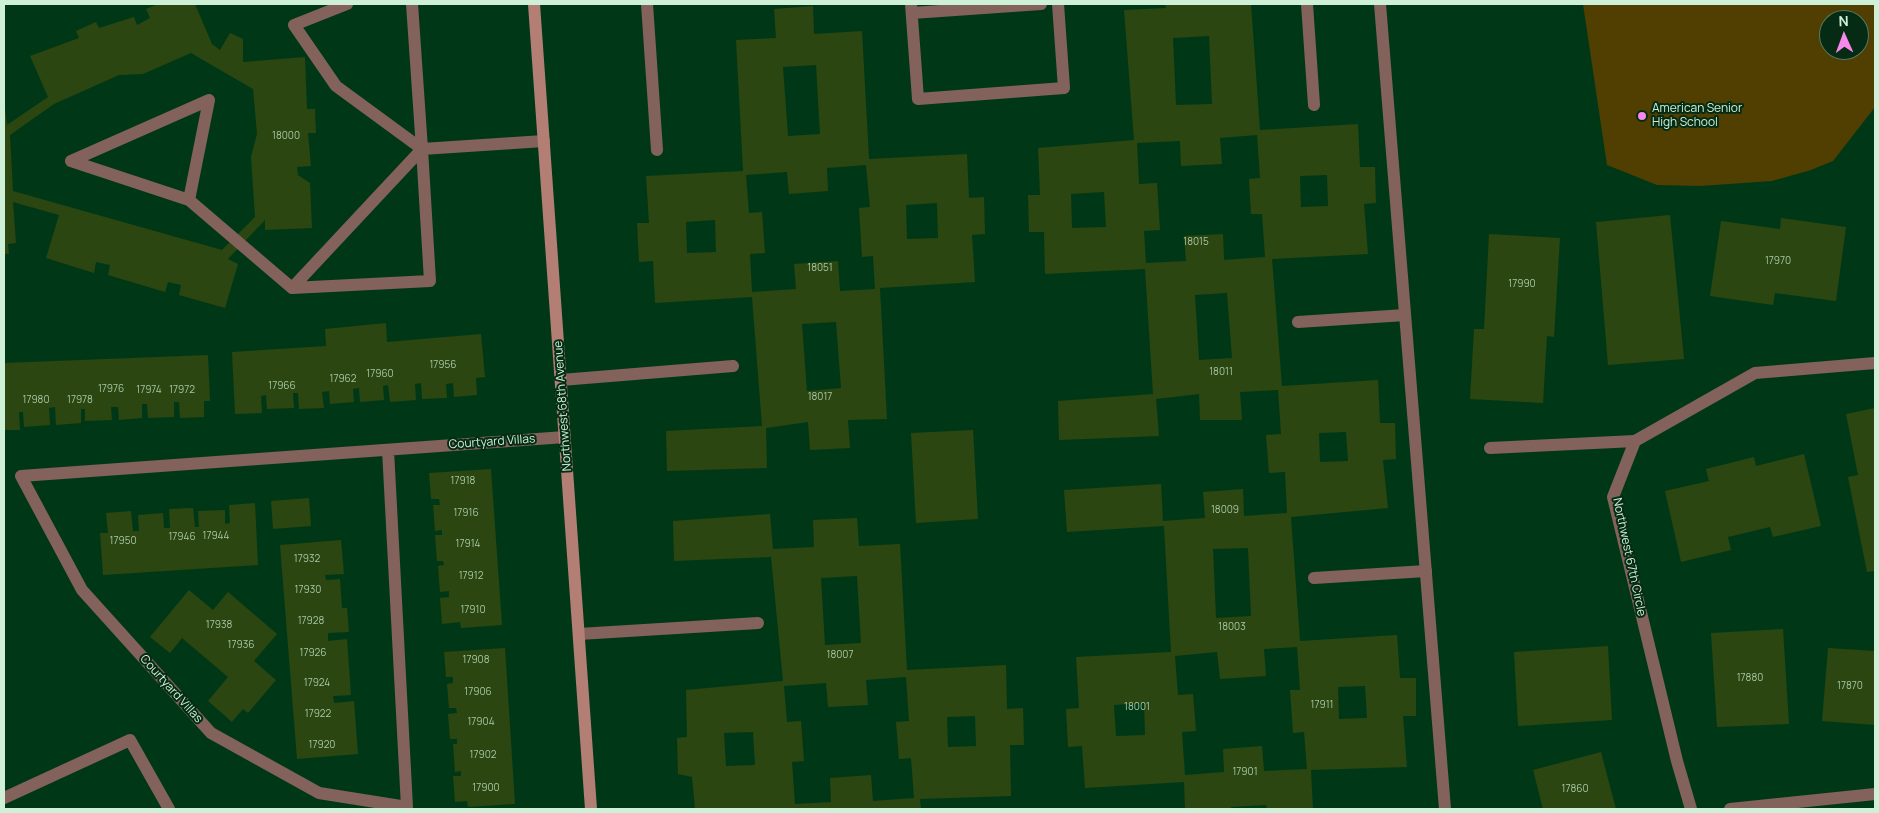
<!DOCTYPE html>
<style>
body{margin:0}
#map{position:relative;width:1879px;height:813px;overflow:hidden;background:#003817;font-family:Manrope,sans-serif}
canvas{display:block}
.frame{position:absolute;inset:0;border:5px solid #cef0d6;pointer-events:none}
.north{position:absolute;left:1819px;top:10px;width:50px;height:50px;box-sizing:border-box;background:#052b14;border:1px solid #557a62;border-radius:50%;rotate:358deg;font-size:14px;font-weight:700;line-height:20px;text-align:center;color:#cef0d6}
.north::after{content:'';display:block;margin:auto;width:18px;height:22px;background:#f888e9;clip-path:polygon(50% 0,100% 100%,50% 72%,0 100%)}
</style>
<div id="map">
<canvas width="1879" height="813"></canvas>
<div class="frame"></div>
<div class="north">N</div>
</div>
<script>
const c = document.querySelector('canvas').getContext('2d');
c.lineJoin = 'round';
function fill(path, color) {
  c.fillStyle = color;
  c.fill(path, 'evenodd');
}
function shape(rows) {
  const path = new Path2D();
  for (const r of rows) {
    path.moveTo(r[0], r[1]);
    for (let i = 2; i < r.length; i += 2) path.lineTo(r[i], r[i + 1]);
  }
  return path;
}
function stroke(path, color, width, dash) {
  c.strokeStyle = color;
  c.lineWidth = width;
  c.lineCap = dash ? 'butt' : 'round';
  c.setLineDash(dash || []);
  c.stroke(path);
}
function label(font, color, halo, rows, align = 'center') {
  c.font = font + ' Manrope,sans-serif';
  c.lineWidth = 4;
  c.setLineDash([]);
  c.textBaseline = 'middle';
  c.strokeStyle = halo;
  c.fillStyle = color;
  for (const [text, x, y, turn = 0] of rows) {
    c.save();
    c.translate(x, y);
    c.rotate((+turn || 0) * Math.PI / 180);
    c.textAlign = isNaN(turn) ? turn : align;
    if (halo) c.strokeText(text, 0, 0);
    c.fillText(text, 0, 0);
    c.restore();
  }
}
fill(shape([
 [1583,4,1875,4,1875,107,1833,161,1811,170,1772,181,1700,186,1657,185,1607,165],
 [1829,20,1859,20,1859,50,1829,50]
]), '#503f00');
fill(shape([
 [158,4,195,4,212,44,220,50,230,33,243,39,243,62,305,57,307,109,315,109,316,133,308,133,311,166,297,167,298,175,310,183,312,228,265,230,265,220,228,259,238,264,225,308,179,295,181,285,168,282,165,292,108,275,110,265,96,262,94,273,46,258,59,215,13,202,16,243,8,244,9,254,4,254,4,100,7,125,48,97,30,56,79,38,76,31,96,22,99,28,134,17,137,25,150,18,146,9],
 [191,53,253,89,257,134,251,157,255,217,222,250,13,191,10,135,54,104,119,75,143,74],
 [1165,4,1251,4,1260,130,1358,124,1360,167,1375,167,1376,203,1364,204,1368,254,1272,259,1282,386,1378,380,1380,423,1395,423,1396,459,1383,460,1388,508,1291,517,1300,641,1397,635,1400,678,1416,678,1416,716,1403,716,1407,767,1311,770,1313,809,1267,809,1266,805,1231,807,1232,809,1185,809,1184,782,1085,788,1082,746,1068,747,1066,709,1079,708,1076,657,1171,652,1164,526,1067,532,1064,490,1161,484,1163,521,1205,518,1203,492,1243,489,1244,516,1287,513,1285,472,1269,473,1266,435,1281,434,1278,390,1240,392,1242,420,1200,420,1199,394,1156,399,1159,436,1059,440,1058,401,1153,394,1145,269,1045,274,1044,232,1029,232,1028,195,1040,195,1038,148,1134,140,1124,10,1166,8],
 [1209,36,1212,104,1176,105,1173,38],
 [1257,135,1260,178,1249,179,1251,214,1262,214,1265,257,1224,260,1223,234,1184,236,1186,261,1146,263,1144,231,1160,230,1157,183,1139,184,1137,143,1180,141,1181,166,1222,164,1220,138],
 [1327,175,1328,206,1301,207,1300,176],
 [1104,192,1106,227,1072,228,1071,194],
 [1227,293,1232,358,1199,360,1195,295],
 [1346,432,1348,461,1320,462,1319,433],
 [1248,548,1251,616,1216,618,1213,549],
 [1297,647,1300,690,1290,690,1293,733,1304,732,1307,769,1264,771,1262,746,1223,749,1224,772,1185,775,1182,732,1196,731,1193,694,1178,695,1175,656,1217,652,1220,679,1266,676,1264,649],
 [1365,686,1367,718,1339,719,1338,687],
 [1144,703,1145,735,1116,736,1114,705],
 [813,6,814,34,862,31,869,159,967,154,969,198,984,197,985,234,972,235,975,282,880,288,887,419,848,420,850,448,810,450,808,422,766,428,767,468,667,471,666,431,762,426,752,297,655,303,653,261,639,262,637,223,649,223,646,176,743,171,736,40,776,38,774,9],
 [816,65,820,134,788,136,783,67],
 [866,165,870,207,859,208,862,257,873,256,875,289,840,291,838,261,794,264,796,289,752,292,750,254,765,253,762,212,749,213,746,175,787,172,789,194,828,191,827,168],
 [937,203,938,238,907,239,906,205],
 [715,220,716,252,687,253,686,222],
 [836,322,841,388,807,391,802,324],
 [1670,215,1684,359,1608,365,1596,222],
 [1781,218,1846,227,1836,301,1775,293,1773,305,1710,296,1721,221,1780,229],
 [1489,234,1560,238,1554,337,1547,336,1543,403,1470,399,1474,329,1484,329],
 [386,323,387,342,481,334,485,377,476,378,477,395,454,397,453,383,446,384,447,398,422,399,421,383,415,384,416,400,390,402,388,385,383,386,384,400,360,402,359,388,353,389,354,402,330,404,329,391,322,392,324,408,299,409,298,393,293,393,294,408,267,409,266,395,261,396,262,413,235,414,232,352,326,346,325,329],
 [208,355,210,401,204,401,204,417,180,418,179,402,174,402,174,417,148,418,147,404,142,404,142,418,119,420,118,407,111,407,112,420,85,421,85,409,81,409,81,423,56,425,55,407,49,408,50,425,24,427,23,412,19,412,20,430,4,430,4,363],
 [1875,408,1875,571,1867,572,1848,477,1858,475,1846,414],
 [973,430,978,519,916,523,911,433],
 [1804,454,1821,526,1773,537,1770,527,1728,537,1731,550,1681,562,1665,491,1709,481,1706,469,1754,457,1756,466],
 [491,469,502,625,461,628,460,622,442,624,440,598,449,597,449,591,440,592,438,566,444,565,443,561,437,561,435,535,442,535,442,530,435,531,433,505,440,505,439,499,431,499,429,473],
 [309,498,311,526,273,529,271,501],
 [255,503,258,565,103,575,100,533,108,533,106,513,131,511,133,531,139,531,138,515,163,513,164,528,170,528,169,509,193,508,195,527,199,527,198,511,225,510,225,524,230,523,229,505],
 [770,514,773,549,814,547,813,520,857,518,859,546,900,544,907,670,1006,665,1007,709,1023,708,1024,745,1010,745,1011,796,920,799,921,809,695,809,692,777,678,774,677,738,687,737,686,690,783,681,771,557,674,561,673,521],
 [857,576,861,643,825,645,821,578],
 [906,677,909,721,896,722,899,759,911,758,914,798,873,801,871,775,830,778,831,802,795,804,792,762,804,761,801,721,787,722,784,686,826,683,828,707,868,705,866,680],
 [975,716,976,746,948,747,947,717],
 [753,732,755,765,726,766,724,733],
 [341,540,344,574,325,575,326,580,340,579,342,608,347,608,349,632,328,633,328,641,347,639,351,695,333,696,334,703,354,701,358,754,297,759,280,545],
 [189,590,213,610,228,592,277,634,254,661,276,680,248,713,243,709,232,722,208,701,228,677,182,638,170,653,150,637],
 [1783,629,1789,724,1717,727,1711,633],
 [1608,646,1612,720,1518,726,1514,652],
 [505,648,515,804,468,807,467,801,455,802,453,776,461,776,461,771,455,772,453,744,457,744,457,739,450,739,448,714,457,713,456,708,449,708,447,684,453,683,453,677,446,677,444,652],
 [1828,648,1875,651,1875,725,1822,721],
 [1601,752,1616,809,1543,809,1533,770]
]), '#2b4610');
stroke(shape([
 [347,4,294,25,336,86,422,149,544,141],
 [412,4,422,149,430,281,292,288,422,149],
 [647,4,657,150],
 [911,4,918,99,1064,88,1058,4],
 [1307,4,1314,105],
 [912,13,1041,4],
 [189,200,209,100,71,161,189,200,292,288],
 [1298,322,1405,315],
 [561,380,733,366],
 [1490,448,1635,441],
 [1314,578,1426,571],
 [579,634,758,623],
 [4,798,130,740,169,809]
]), '#83625b', 12);
stroke(shape([
 [1380,4,1445,809],
 [388,450,407,807,319,793,211,733,82,590,21,476,565,437],
 [1691,809,1677,761,1613,497,1635,441,1755,373,1875,363],
 [1730,809,1875,794]
]), '#83625b', 12);
stroke(shape([
 [534,4,591,809]
]), '#b37f74', 12);
for (const [x, y, r, color] of [
 [1642,116,5,"#f888e9"]
]) {
  const dot = new Path2D();
  dot.arc(x, y, r, 0, 2 * Math.PI);
  c.fillStyle = color;
  c.fill(dot);
  stroke(dot, '#052b14', 2);
}
label('10px', '#a5c6a4', null, [
 ["18000",286,136],
 ["18015",1196,242],
 ["17970",1778,261],
 ["18051",820,268],
 ["17990",1522,284],
 ["17956",443,365],
 ["18011",1221,372],
 ["17960",380,374],
 ["17962",343,379],
 ["17966",282,386],
 ["17976",111,389],
 ["17974",149,390],
 ["17972",182,390],
 ["18017",820,397],
 ["17980",36,400],
 ["17978",80,400],
 ["17918",463,481],
 ["18009",1225,510],
 ["17916",466,513],
 ["17944",216,536],
 ["17946",182,537],
 ["17950",123,541],
 ["17914",468,544],
 ["17932",307,559],
 ["17912",471,576],
 ["17930",308,590],
 ["17910",473,610],
 ["17928",311,621],
 ["17938",219,625],
 ["18003",1232,627],
 ["17936",241,645],
 ["17926",313,653],
 ["18007",840,655],
 ["17908",476,660],
 ["17880",1750,678],
 ["17924",317,683],
 ["17870",1850,686],
 ["17906",478,692],
 ["17911",1322,705],
 ["18001",1137,707],
 ["17922",318,714],
 ["17904",481,722],
 ["17920",322,745],
 ["17902",483,755],
 ["17901",1245,772],
 ["17900",486,788],
 ["17860",1575,789]
]);
label('12px', '#cef0d6', '#052b14', [
 ["American Senior",1652,109],
 ["High School",1652,123]
], 'left');
label('12px', '#cef0d6', '#052b14', [
 ["Northwest 68th Avenue",563,406,-94],
 ["Courtyard Villas",492,442,-4],
 ["Northwest 67th Circle",1629,557,78],
 ["Courtyard Villas",171,689,48]
]);
</script>
